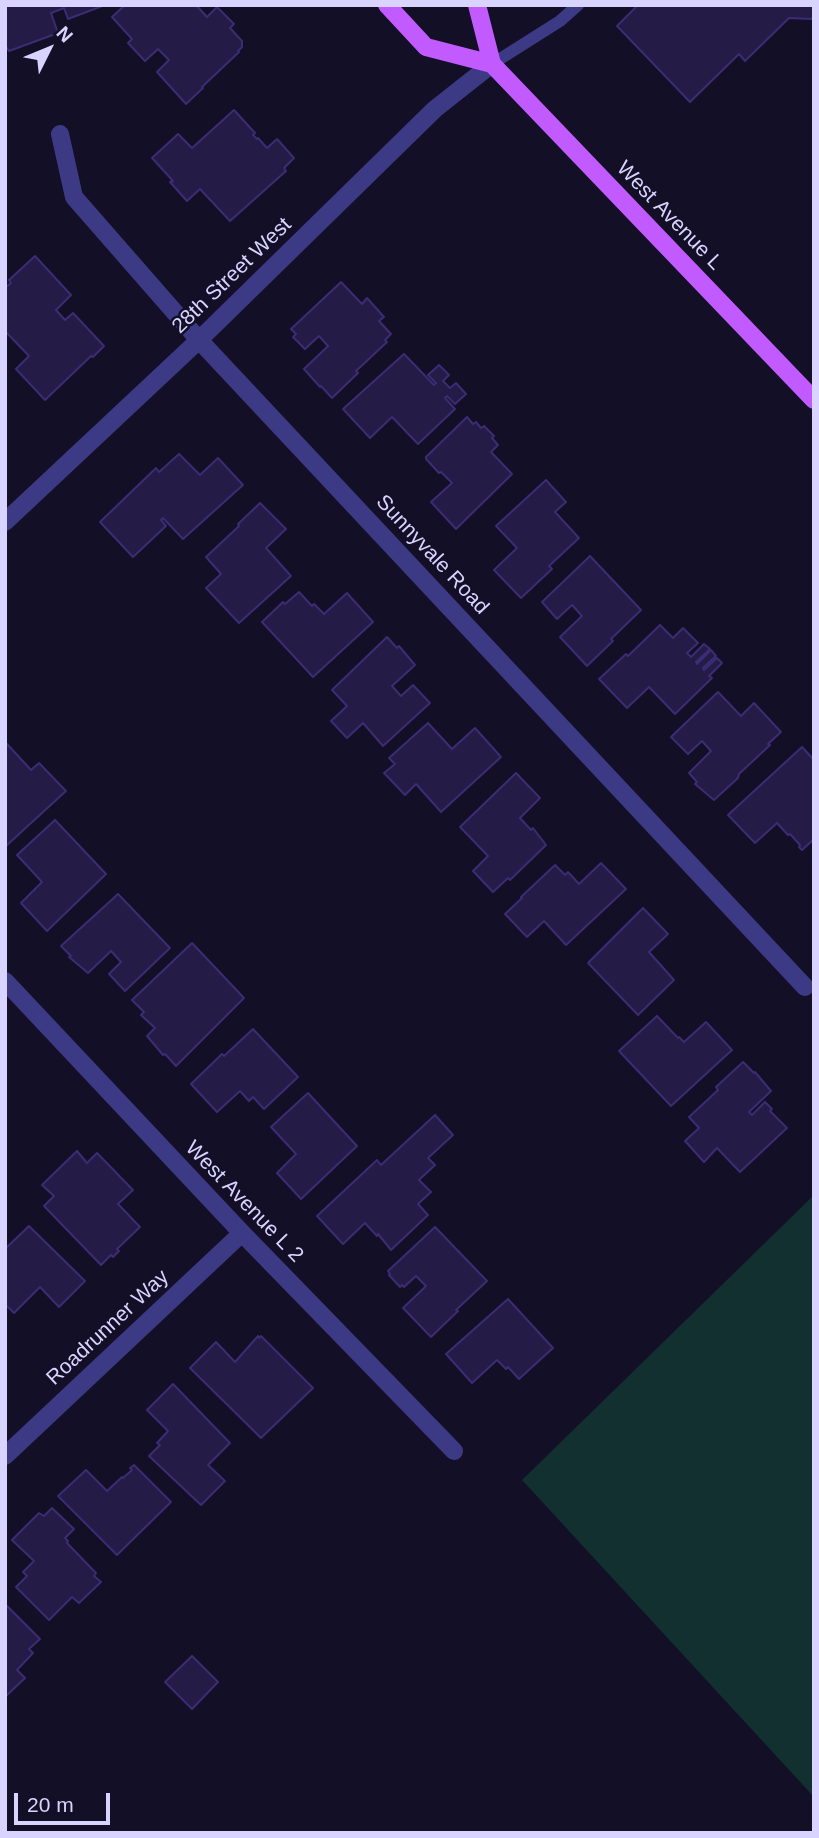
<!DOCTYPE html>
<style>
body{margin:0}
#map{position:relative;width:819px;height:1838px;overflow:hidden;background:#130f26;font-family:Arial,sans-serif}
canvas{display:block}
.frame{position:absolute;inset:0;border:7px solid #d9d4ff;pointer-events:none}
.north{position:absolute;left:14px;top:14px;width:70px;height:70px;-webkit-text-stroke:5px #130f26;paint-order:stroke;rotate:47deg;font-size:19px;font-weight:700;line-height:28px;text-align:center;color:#d9d4ff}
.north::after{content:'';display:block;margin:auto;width:24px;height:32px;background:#d9d4ff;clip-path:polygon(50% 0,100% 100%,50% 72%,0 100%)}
.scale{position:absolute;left:14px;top:1793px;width:96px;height:32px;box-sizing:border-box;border:4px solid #d9d4ff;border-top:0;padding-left:9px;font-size:21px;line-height:24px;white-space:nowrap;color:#d9d4ff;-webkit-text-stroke:5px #130f26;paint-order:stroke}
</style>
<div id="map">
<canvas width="819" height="1838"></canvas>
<div class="frame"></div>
<div class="north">N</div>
<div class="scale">20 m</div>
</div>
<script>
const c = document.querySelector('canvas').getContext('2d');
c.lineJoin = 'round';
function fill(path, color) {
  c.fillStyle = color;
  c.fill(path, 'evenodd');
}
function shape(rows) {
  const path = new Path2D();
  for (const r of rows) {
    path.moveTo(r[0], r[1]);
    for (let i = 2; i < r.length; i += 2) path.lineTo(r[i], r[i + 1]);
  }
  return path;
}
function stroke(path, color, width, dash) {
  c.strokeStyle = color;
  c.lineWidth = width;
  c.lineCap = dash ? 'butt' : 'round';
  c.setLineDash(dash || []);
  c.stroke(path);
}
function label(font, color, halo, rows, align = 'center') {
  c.font = font + ' Arial,sans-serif';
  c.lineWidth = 5;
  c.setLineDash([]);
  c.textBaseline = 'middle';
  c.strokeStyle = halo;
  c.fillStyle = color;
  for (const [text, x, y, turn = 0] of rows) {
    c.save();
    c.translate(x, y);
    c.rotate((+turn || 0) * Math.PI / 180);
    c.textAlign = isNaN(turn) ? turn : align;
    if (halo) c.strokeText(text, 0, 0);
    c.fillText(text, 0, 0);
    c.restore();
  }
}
fill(shape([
 [814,1195,814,1797,522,1480]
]), '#12302f');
const building = shape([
 [5,5,105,5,68,19,64,8,51,13,58,33,9,51,7,48,5,49,5,5],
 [125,5,196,5,207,17,217,7,234,24,230,28,242,41,242,47,238,51,239,52,202,87,203,88,186,104,157,72,169,60,158,49,145,61,128,43,132,39,112,17,125,5],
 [638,5,814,5,814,16,811,19,789,18,745,61,739,54,690,102,617,26,638,5],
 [234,110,255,133,253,135,257,139,258,138,267,148,277,139,294,158,284,168,286,171,230,221,200,189,187,201,170,182,173,181,152,158,178,134,192,148,234,110],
 [35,256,71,295,56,310,65,320,73,313,104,346,93,357,91,356,45,400,16,369,29,356,5,331,5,288,11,283,9,280,35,256],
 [341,282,362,304,367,298,384,317,379,321,391,334,385,340,387,342,356,371,358,373,332,398,321,386,320,387,304,369,328,346,319,336,305,349,293,337,296,334,291,329,341,282],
 [404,354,434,385,436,383,428,375,439,365,449,375,443,381,450,388,456,383,466,394,455,404,447,396,445,398,455,409,418,444,392,417,370,438,343,409,404,354],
 [467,417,473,424,476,422,481,428,484,426,494,436,492,438,498,445,491,452,512,474,456,529,431,502,452,483,441,472,439,473,426,459,426,457,467,417],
 [179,454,200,475,218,458,243,485,183,539,163,518,161,520,166,526,133,557,100,522,156,468,159,472,179,454],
 [546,480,566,502,555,512,579,538,549,566,552,569,521,598,494,570,517,548,496,526,546,480],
 [260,503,286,529,266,548,291,576,239,623,206,588,221,574,206,557,239,526,238,524,260,503],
 [590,556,641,610,611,639,613,641,587,666,560,637,582,616,572,605,557,619,542,602,590,556],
 [299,592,312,606,314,604,324,614,347,593,373,622,313,677,262,622,283,602,285,604,299,592],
 [660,625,673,638,683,628,698,643,687,653,691,657,704,644,710,649,696,662,697,664,711,650,716,656,703,668,704,670,717,658,722,663,709,676,712,678,675,714,649,687,627,708,599,679,626,654,628,656,660,625],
 [387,637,397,648,399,646,415,665,392,686,401,696,413,685,430,703,383,746,363,723,347,738,331,721,347,706,332,690,387,637],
 [718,692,741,716,754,703,781,732,768,744,770,745,739,774,738,778,714,800,695,784,697,782,689,773,711,751,702,741,688,754,671,737,718,692],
 [428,723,452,749,475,728,501,757,441,812,416,784,405,795,384,773,395,764,389,758,428,723],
 [7,744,31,770,39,763,66,791,6,846,5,745,7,744],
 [802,747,814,760,814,839,802,850,799,847,800,845,790,834,788,835,777,823,755,843,728,815,802,747],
 [516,773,540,798,520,818,531,830,533,828,546,845,510,880,508,878,493,892,473,871,488,856,460,827,516,773],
 [55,820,106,874,47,931,21,903,42,882,17,855,55,820],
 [601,863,626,889,566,945,544,921,527,937,505,914,522,898,521,897,555,865,565,875,568,872,579,884,601,863],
 [118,894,170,948,125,991,109,974,121,962,111,951,88,973,69,957,71,956,61,946,118,894],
 [643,908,668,934,649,952,674,980,638,1015,588,963,643,908],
 [192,943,244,998,176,1066,165,1054,163,1055,147,1036,155,1028,141,1015,144,1012,132,1000,192,943],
 [657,1016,678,1038,679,1037,684,1042,706,1022,732,1050,671,1106,619,1051,657,1016],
 [253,1029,298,1077,264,1109,253,1097,249,1101,240,1091,217,1112,191,1084,222,1054,224,1056,253,1029],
 [743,1062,754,1073,755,1072,771,1091,749,1112,752,1115,765,1102,772,1109,770,1111,787,1128,740,1172,717,1148,704,1162,685,1141,699,1128,689,1117,718,1090,716,1087,743,1062],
 [308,1093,357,1146,301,1199,277,1173,296,1154,271,1127,308,1093],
 [435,1115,453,1135,428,1158,435,1165,419,1180,431,1192,418,1204,428,1215,391,1250,378,1234,377,1236,365,1223,343,1244,317,1216,377,1160,381,1165,435,1115],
 [77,1151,87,1163,97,1153,133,1190,118,1204,140,1227,117,1249,119,1251,113,1257,111,1255,101,1265,44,1206,54,1196,42,1185,77,1151],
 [29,1226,85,1281,59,1307,40,1287,14,1313,5,1304,5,1249,29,1226],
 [435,1227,487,1281,456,1310,458,1311,431,1337,403,1308,426,1286,416,1276,404,1287,402,1285,400,1287,389,1275,390,1274,388,1271,435,1227],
 [508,1299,553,1348,519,1379,508,1367,506,1369,497,1360,472,1383,446,1354,508,1299],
 [258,1336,259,1338,261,1336,313,1388,261,1438,190,1368,216,1342,235,1362,258,1336],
 [173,1384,230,1443,208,1465,225,1481,201,1505,149,1456,160,1445,157,1443,168,1431,147,1410,173,1384],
 [134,1465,171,1502,117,1555,58,1496,86,1470,107,1491,122,1477,123,1478,132,1470,130,1468,134,1465],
 [52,1508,74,1529,65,1538,68,1541,67,1543,96,1573,94,1576,101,1582,79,1603,72,1597,49,1620,16,1587,27,1576,23,1572,34,1561,12,1540,39,1513,44,1516,52,1508],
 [5,1604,40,1639,29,1649,33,1653,17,1670,25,1678,5,1697,5,1604],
 [192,1656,218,1682,192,1709,165,1682,192,1656]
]);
fill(building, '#241b47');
stroke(building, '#3b2d73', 2);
stroke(shape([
 [492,64,560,21,578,5]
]), '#3d3a85', 12);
stroke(shape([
 [60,134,74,197,199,340,805,987],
 [5,522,199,340,435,109,492,64],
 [5,981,242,1233,454,1451],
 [5,1456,242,1233]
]), '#3d3a85', 18);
stroke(shape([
 [387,5,426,47,492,64],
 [477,5,492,64,814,400]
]), '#c25bff', 18);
label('21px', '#d9d4ff', '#130f26', [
 ["West Avenue L",669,216,46],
 ["28th Street West",232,276,-44],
 ["Sunnyvale Road",432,555,47],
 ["West Avenue L 2",244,1202,46],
 ["Roadrunner Way",108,1328,-43]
]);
</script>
